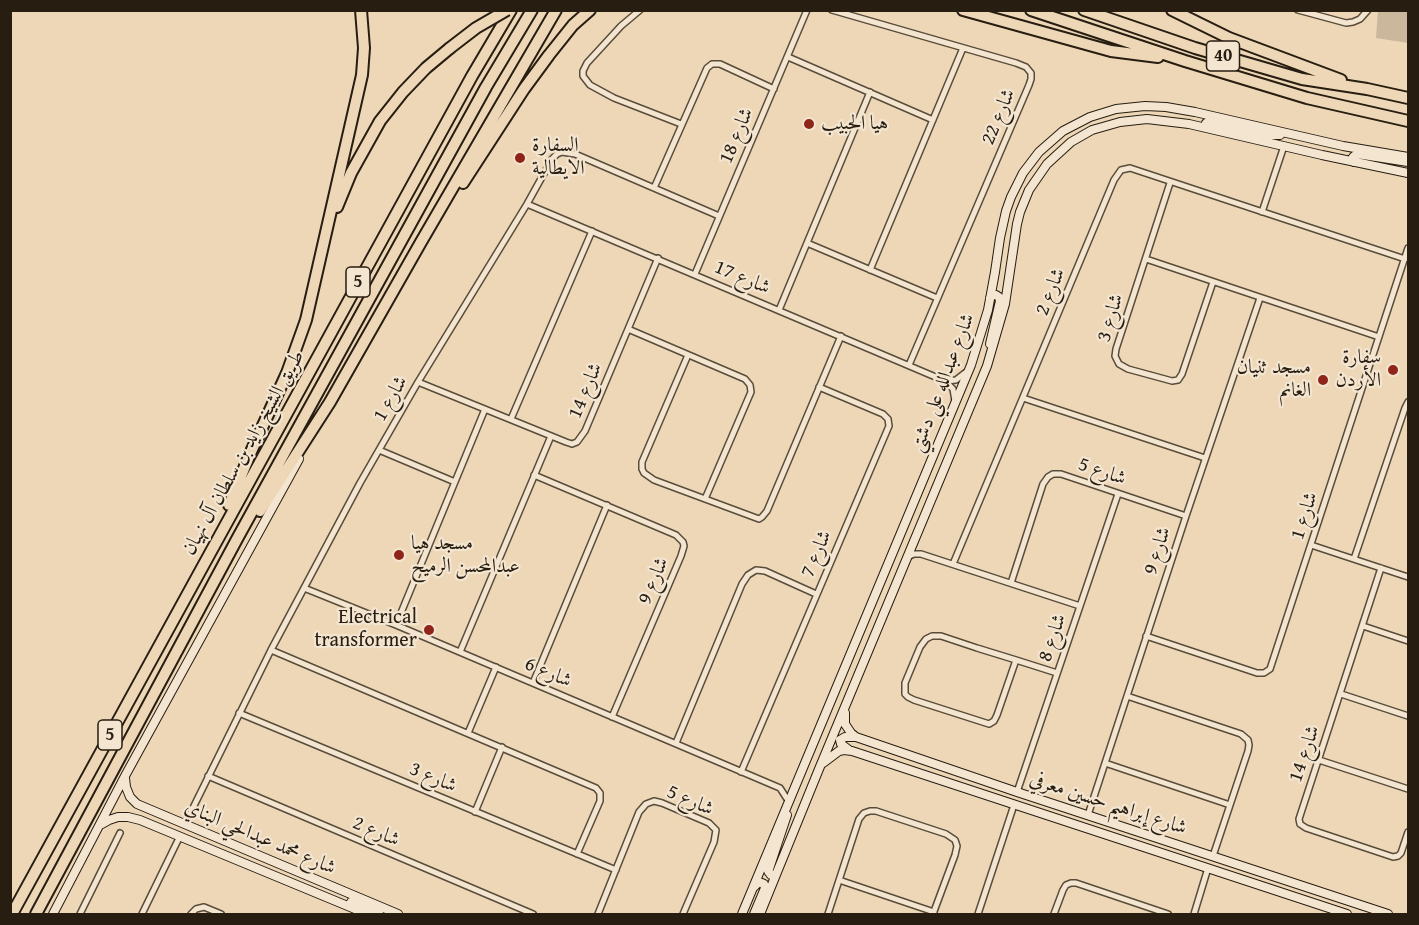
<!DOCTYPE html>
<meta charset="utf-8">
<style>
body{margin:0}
#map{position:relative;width:1419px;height:925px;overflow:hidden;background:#edd7b7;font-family:"Gentium Book Plus",serif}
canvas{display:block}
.frame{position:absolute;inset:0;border:12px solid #271d11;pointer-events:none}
</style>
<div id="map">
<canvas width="1419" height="925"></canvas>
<div class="frame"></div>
</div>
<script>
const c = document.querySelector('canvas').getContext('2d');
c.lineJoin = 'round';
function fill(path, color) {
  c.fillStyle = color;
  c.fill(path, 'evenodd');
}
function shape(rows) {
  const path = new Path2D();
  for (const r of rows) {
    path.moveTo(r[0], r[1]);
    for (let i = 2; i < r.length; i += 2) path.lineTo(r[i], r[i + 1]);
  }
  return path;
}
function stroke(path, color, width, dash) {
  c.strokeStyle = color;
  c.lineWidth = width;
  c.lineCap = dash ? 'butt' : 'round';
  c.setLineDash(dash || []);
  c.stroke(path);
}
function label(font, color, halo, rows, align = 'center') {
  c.font = font + ' "Gentium Book Plus",Amiri,serif';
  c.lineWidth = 4.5;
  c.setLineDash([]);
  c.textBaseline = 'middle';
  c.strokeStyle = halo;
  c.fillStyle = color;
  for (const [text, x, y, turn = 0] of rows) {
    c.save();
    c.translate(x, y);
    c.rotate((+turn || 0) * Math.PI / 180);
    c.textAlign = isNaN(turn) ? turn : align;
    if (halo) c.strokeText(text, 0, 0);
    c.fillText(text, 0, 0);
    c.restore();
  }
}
fill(shape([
 [1378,11,1408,11,1408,43,1376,38]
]), '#cbb79b');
const street = shape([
 [640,10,621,26,587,63,583,71,583,76,590,85,614,98,681,124],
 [832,10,1016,63,1026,67,1031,73,1031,79,1029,85,909,365],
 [1298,10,1346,23,1353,22,1360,19,1368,10],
 [788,57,933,120],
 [1170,183,1116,349,1115,356,1119,364,1128,369,1172,381,1178,380,1182,374,1213,282],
 [654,188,707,68,712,64,720,64,774,89],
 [527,204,945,381,953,389,955,401],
 [1262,212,1284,146],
 [807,243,937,298],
 [1146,259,1379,337],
 [870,270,963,48],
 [695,274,807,10],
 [779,310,870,92],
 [628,329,745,379,750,385,751,392,705,499],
 [688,355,642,462,642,469,644,473,654,480,759,519,762,517,767,511,841,336],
 [945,381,956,380,965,373],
 [418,382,566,442,572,444,577,442,585,431,658,258],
 [1023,398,1205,458],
 [511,419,592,231],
 [379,450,455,482],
 [534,475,676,535,683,542,684,546,681,556,612,717],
 [1311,545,1408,577],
 [907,557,914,554,921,554,1080,606],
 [1354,559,1405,408,1408,402],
 [953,564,1114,180,1121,170,1130,168,1405,259],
 [1381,568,1299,819,1300,824,1306,828,1393,857,1398,856,1401,853,1408,832],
 [1011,583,1043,484,1048,477,1053,474,1061,474,1186,516],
 [304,588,396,625,780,788,789,802],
 [396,625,485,409],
 [1363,626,1408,641],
 [1146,636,1257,673,1264,673,1270,669,1408,248],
 [271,650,596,788,600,793,600,801,577,854],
 [460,652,551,436],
 [1016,660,997,715,994,721,989,724,914,700,908,697,905,694,905,683,920,647,926,639,932,636,941,636,977,648,1016,660,1057,673],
 [533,683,607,505],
 [1341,694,1408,716],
 [1127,696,1241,734,1248,740,1249,745,1248,751,1213,856],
 [239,713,616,870],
 [468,733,496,667],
 [676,743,742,584,748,575,756,570,765,571,816,594],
 [1319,760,1408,789],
 [1105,763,1230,805],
 [741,772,889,426,888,419,883,414,819,387],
 [208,776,533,914],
 [1017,792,1118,494],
 [475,812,502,747],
 [1088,815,1186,516,1260,298],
 [185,824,271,650,360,483,418,382,527,204,552,159,557,154,562,152,575,154,719,216],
 [839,880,934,912],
 [80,914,120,833],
 [142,914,180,836],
 [191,914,196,909,204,907,221,914],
 [598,914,639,812,646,804,654,801,662,803,709,823,716,830,714,842,683,914],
 [828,914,859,819,864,813,870,811,876,811,946,834,955,840,957,846,955,855,933,914],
 [978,914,1014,805],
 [1054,914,1063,890,1066,885,1071,883,1076,883,1168,914],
 [1194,914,1208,868]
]);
const secondary = shape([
 [1206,128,1206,123,1210,121,1268,135,1280,135],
 [1354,162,1353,157,1357,154,1408,162],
 [990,344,1000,301,999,297,996,295,993,295,990,298],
 [845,713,845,724,851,733,856,737,1017,792,1388,914],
 [849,750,841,744,840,740,845,737,855,737],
 [823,763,839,751,844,750,852,751,1347,914],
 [125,778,126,787,130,797,137,804,398,914],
 [102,824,109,820,118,817,128,817,140,820,367,914],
 [775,877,771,875,768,871,769,869,787,815],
 [754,887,759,882,764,884,765,888,754,914],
 [351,902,376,912,380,910,381,907],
 [53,914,125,776,299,459],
 [742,914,971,365,988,310,995,272,1000,238,1006,211,1011,197,1023,173,1039,152,1063,131,1090,117,1116,109,1145,106,1166,107,1195,112,1343,146,1408,157],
 [760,914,819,769,987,366,1005,304,1017,224,1020,212,1029,190,1047,164,1071,142,1092,130,1120,122,1147,119,1189,124,1322,155,1408,173]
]);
const highway = shape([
 [963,10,1111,51,1158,57],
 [1031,10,1185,61,1307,98,1408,121],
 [1084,10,1195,48,1302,79,1367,89,1408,98],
 [1172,10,1229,38,1341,80],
 [463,183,524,89,549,55,573,25,590,10],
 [337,207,351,173,380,121,403,92,426,68,450,48],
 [229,505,250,454,287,373,306,320,362,75,364,48,361,10],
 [260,511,330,402,421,242,556,10],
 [12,914,472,76,511,10],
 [36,914,237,539,486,87,532,10]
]);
stroke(street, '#584c3a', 8);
stroke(secondary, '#271d11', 10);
stroke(highway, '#271d11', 14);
stroke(street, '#f3e5d0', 5);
stroke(secondary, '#f3e5d0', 8);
stroke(highway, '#edd7b7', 10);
const highwayBridge = shape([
 [450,48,476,28,507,10]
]);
stroke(highwayBridge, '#271d11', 14, []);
stroke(highwayBridge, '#edd7b7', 10);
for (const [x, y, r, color] of [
 [809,124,6,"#8f2418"],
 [520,158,6,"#8f2418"],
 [1393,370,6,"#8f2418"],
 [1323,380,6,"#8f2418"],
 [399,555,6,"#8f2418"],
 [429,630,6,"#8f2418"]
]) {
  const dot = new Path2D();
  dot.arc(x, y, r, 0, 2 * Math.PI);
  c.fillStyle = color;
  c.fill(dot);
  stroke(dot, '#f3e5d0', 2);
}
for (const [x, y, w] of [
 [1223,56,33],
 [358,282,24],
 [110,735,24]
]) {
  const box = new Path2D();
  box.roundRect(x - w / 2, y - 15, w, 30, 4.5);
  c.fillStyle = '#f3e5d0';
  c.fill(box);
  stroke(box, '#271d11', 1.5);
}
label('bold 18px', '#271d11', null, [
 ["40",1223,56],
 ["5",358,282],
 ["5",110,735]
]);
label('20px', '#271d11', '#f3e5d0', [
 ["شارع 22",999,117,-67],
 ["شارع 18",737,136,-67],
 ["شارع 17",742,278,23],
 ["شارع 2",1051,292,-68],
 ["شارع 3",1111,318,-73],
 ["شارع عبدالله علي دشتي",943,383,-69],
 ["شارع 14",586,391,-67],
 ["شارع 1",391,399,-60],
 ["طريق الشيخ زايد بن سلطان آل نهيان",244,453,-61],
 ["شارع 5",1102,472,19],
 ["شارع 1",1305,516,-72],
 ["شارع 9",1158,551,-72],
 ["شارع 7",817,554,-67],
 ["شارع 9",654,581,-67],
 ["شارع 8",1053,638,-71],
 ["شارع 6",548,673,23],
 ["شارع 14",1305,754,-71],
 ["شارع 3",433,778,23],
 ["شارع 5",690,801,24],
 ["شارع إبراهيم حسين معرفي",1108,804,18],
 ["شارع 2",376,832,23],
 ["شارع محمد عبدالحي البناي",260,838,23]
]);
label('20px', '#271d11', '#f3e5d0', [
 ["هيا الحبيب",821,124],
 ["السفارة",532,146],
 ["الايطالية",532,169],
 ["سفارة",1381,358,"right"],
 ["الأردن",1381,381,"right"],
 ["مسجد ثنيان",1311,368,"right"],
 ["الغانم",1311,391,"right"],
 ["مسجد هيا",411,544],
 ["عبدالمحسن الرميح",411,567],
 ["Electrical",417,618,"right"],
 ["transformer",417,641,"right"]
], 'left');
</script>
